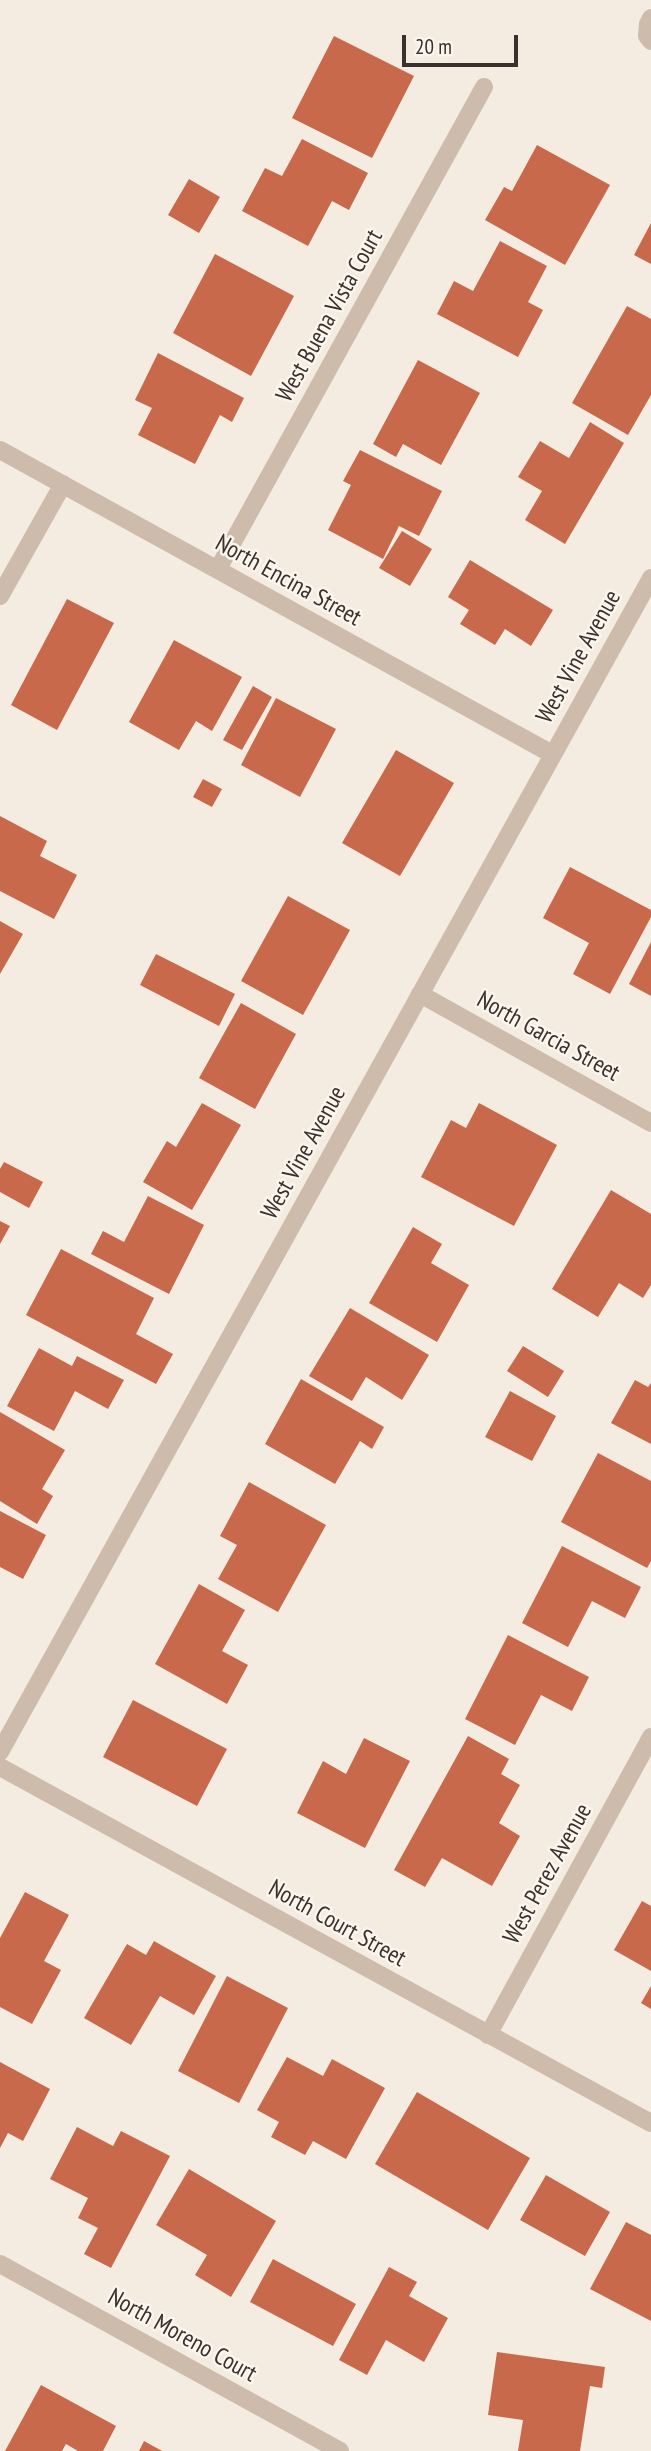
<!DOCTYPE html>
<style>
body{margin:0}
#map{position:relative;width:651px;height:2451px;overflow:hidden;background:#f4ebe1;font-family:"PT Sans Narrow",sans-serif}
canvas{display:block}
.scale{position:absolute;left:402px;top:35px;width:116px;height:32px;box-sizing:border-box;border:4px solid #3b302b;border-top:0;padding-left:9px;font-size:21px;line-height:24px;white-space:nowrap;color:#3b302b;-webkit-text-stroke:5px #fbf5ee;paint-order:stroke}
</style>
<div id="map">
<canvas width="651" height="2451"></canvas>
<div class="scale">20 m</div>
</div>
<script>
const c = document.querySelector('canvas').getContext('2d');
c.lineJoin = 'round';
function fill(path, color) {
  c.fillStyle = color;
  c.fill(path, 'evenodd');
}
function shape(rows) {
  const path = new Path2D();
  for (const r of rows) {
    path.moveTo(r[0], r[1]);
    for (let i = 2; i < r.length; i += 2) path.lineTo(r[i], r[i + 1]);
  }
  return path;
}
function stroke(path, color, width, dash) {
  c.strokeStyle = color;
  c.lineWidth = width;
  c.lineCap = dash ? 'butt' : 'round';
  c.setLineDash(dash || []);
  c.stroke(path);
}
function label(font, color, halo, rows, align = 'center') {
  c.font = font + ' "PT Sans Narrow",sans-serif';
  c.lineWidth = 5;
  c.setLineDash([]);
  c.textBaseline = 'middle';
  c.strokeStyle = halo;
  c.fillStyle = color;
  for (const [text, x, y, turn = 0] of rows) {
    c.save();
    c.translate(x, y);
    c.rotate((+turn || 0) * Math.PI / 180);
    c.textAlign = isNaN(turn) ? turn : align;
    if (halo) c.strokeText(text, 0, 0);
    c.fillText(text, 0, 0);
    c.restore();
  }
}
fill(shape([
 [334,36,414,76,372,158,292,118],
 [302,139,368,173,349,210,332,201,308,246,242,211,265,168,282,176],
 [537,145,610,185,565,265,485,220,504,187,512,191],
 [189,179,220,197,199,233,168,215],
 [651,223,651,264,634,255],
 [500,241,547,266,528,302,543,310,518,357,437,314,454,281,473,291],
 [215,254,294,296,251,376,173,333],
 [627,306,651,319,651,395,628,435,572,403],
 [158,353,244,398,232,422,220,415,195,464,138,435,152,408,135,400],
 [418,360,480,393,441,465,403,444,396,457,373,444],
 [590,422,624,443,565,544,525,520,542,491,518,477,540,441,569,458],
 [360,450,442,491,419,536,399,526,383,559,328,530,351,485,343,481],
 [402,531,432,549,410,586,379,568],
 [470,560,553,610,531,646,505,629,495,645,460,624,469,610,448,597],
 [67,599,114,623,57,730,11,705],
 [174,640,242,677,212,731,196,721,179,750,129,722],
 [253,686,272,697,242,750,223,740],
 [276,698,336,729,300,797,241,765],
 [396,750,454,783,400,876,342,843],
 [203,779,222,789,212,807,193,797],
 [0,816,47,841,40,856,77,875,54,919,0,891],
 [570,867,651,910,651,917,610,994,573,974,589,943,543,918],
 [288,896,350,930,303,1015,241,981],
 [0,921,23,934,0,974],
 [651,942,651,996,629,984],
 [156,954,235,994,219,1026,140,985],
 [241,1003,296,1034,255,1109,199,1078],
 [202,1103,241,1125,192,1210,143,1182,167,1141,176,1147],
 [479,1103,557,1145,514,1226,421,1177,451,1120,466,1128],
 [4,1162,43,1182,29,1208,0,1192,0,1169],
 [611,1190,651,1214,651,1285,643,1298,619,1283,598,1317,552,1289],
 [148,1196,204,1225,169,1294,91,1254,103,1231,124,1242],
 [0,1221,10,1226,0,1244],
 [413,1227,442,1244,431,1263,469,1285,437,1342,369,1303],
 [61,1249,154,1298,136,1334,173,1354,156,1384,26,1315],
 [350,1308,429,1355,402,1400,366,1377,352,1401,309,1376],
 [523,1346,564,1371,548,1397,507,1371],
 [39,1348,72,1366,77,1356,124,1380,108,1409,75,1391,54,1431,7,1406],
 [301,1379,384,1427,372,1449,360,1441,335,1484,265,1444],
 [635,1380,648,1387,651,1383,651,1444,611,1423],
 [510,1391,556,1416,532,1461,485,1437],
 [0,1412,65,1450,42,1489,53,1496,37,1524,0,1501],
 [598,1453,651,1481,651,1561,647,1568,561,1522],
 [249,1482,326,1525,278,1612,218,1579,237,1545,220,1536],
 [0,1511,46,1535,23,1579,0,1567],
 [562,1546,641,1587,625,1618,592,1601,568,1647,522,1623],
 [199,1584,245,1610,222,1651,248,1665,227,1704,155,1664],
 [508,1635,589,1677,572,1711,541,1695,515,1745,465,1719],
 [133,1700,227,1749,197,1806,103,1757],
 [468,1736,509,1759,501,1774,520,1785,499,1823,520,1836,492,1886,442,1858,425,1887,394,1870],
 [364,1738,410,1761,365,1848,297,1813,323,1761,346,1774],
 [25,1892,69,1915,44,1961,61,1970,32,2024,0,2007,0,1938],
 [642,1901,651,1906,651,1971,614,1950],
 [154,1941,216,1976,194,2015,160,1996,131,2045,84,2018,127,1944,146,1955],
 [227,1976,288,2008,239,2103,178,2071],
 [651,1986,651,2009,641,2003],
 [287,2057,323,2076,332,2059,385,2088,346,2159,313,2141,305,2155,271,2137,279,2122,257,2110],
 [0,2062,50,2089,23,2141,8,2133,0,2148],
 [417,2092,530,2158,488,2230,375,2164],
 [77,2127,113,2146,121,2131,170,2156,111,2268,84,2254,98,2228,78,2218,88,2198,50,2179],
 [189,2169,276,2221,231,2297,195,2275,207,2255,156,2225],
 [546,2175,610,2212,585,2256,520,2220],
 [626,2222,651,2235,651,2321,590,2289],
 [273,2259,356,2304,333,2346,250,2302],
 [389,2267,417,2282,409,2296,448,2318,424,2362,386,2340,367,2375,339,2360],
 [497,2352,605,2367,602,2388,590,2386,580,2451,518,2451,523,2420,488,2415],
 [41,2385,116,2426,103,2451,78,2451,66,2444,62,2451,5,2451],
 [144,2441,162,2451,139,2451]
]), '#c8694b');
stroke(shape([
 [651,18,648,24,647,36,651,41],
 [0,450,552,754],
 [218,569,484,87],
 [0,596,63,484],
 [420,994,651,1123],
 [0,1752,651,578],
 [0,1767,651,2123],
 [488,2035,651,1737],
 [0,2264,340,2451]
]), '#cdbbac', 18);
label('24px', '#3b302b', '#fbf5ee', [
 ["West Buena Vista Court",330,316,-61],
 ["North Encina Street",288,581,29],
 ["West Vine Avenue",579,657,-61],
 ["North Garcia Street",548,1037,29],
 ["West Vine Avenue",304,1153,-61],
 ["West Perez Avenue",548,1874,-61],
 ["North Court Street",337,1924,29],
 ["North Moreno Court",182,2336,29]
]);
</script>
